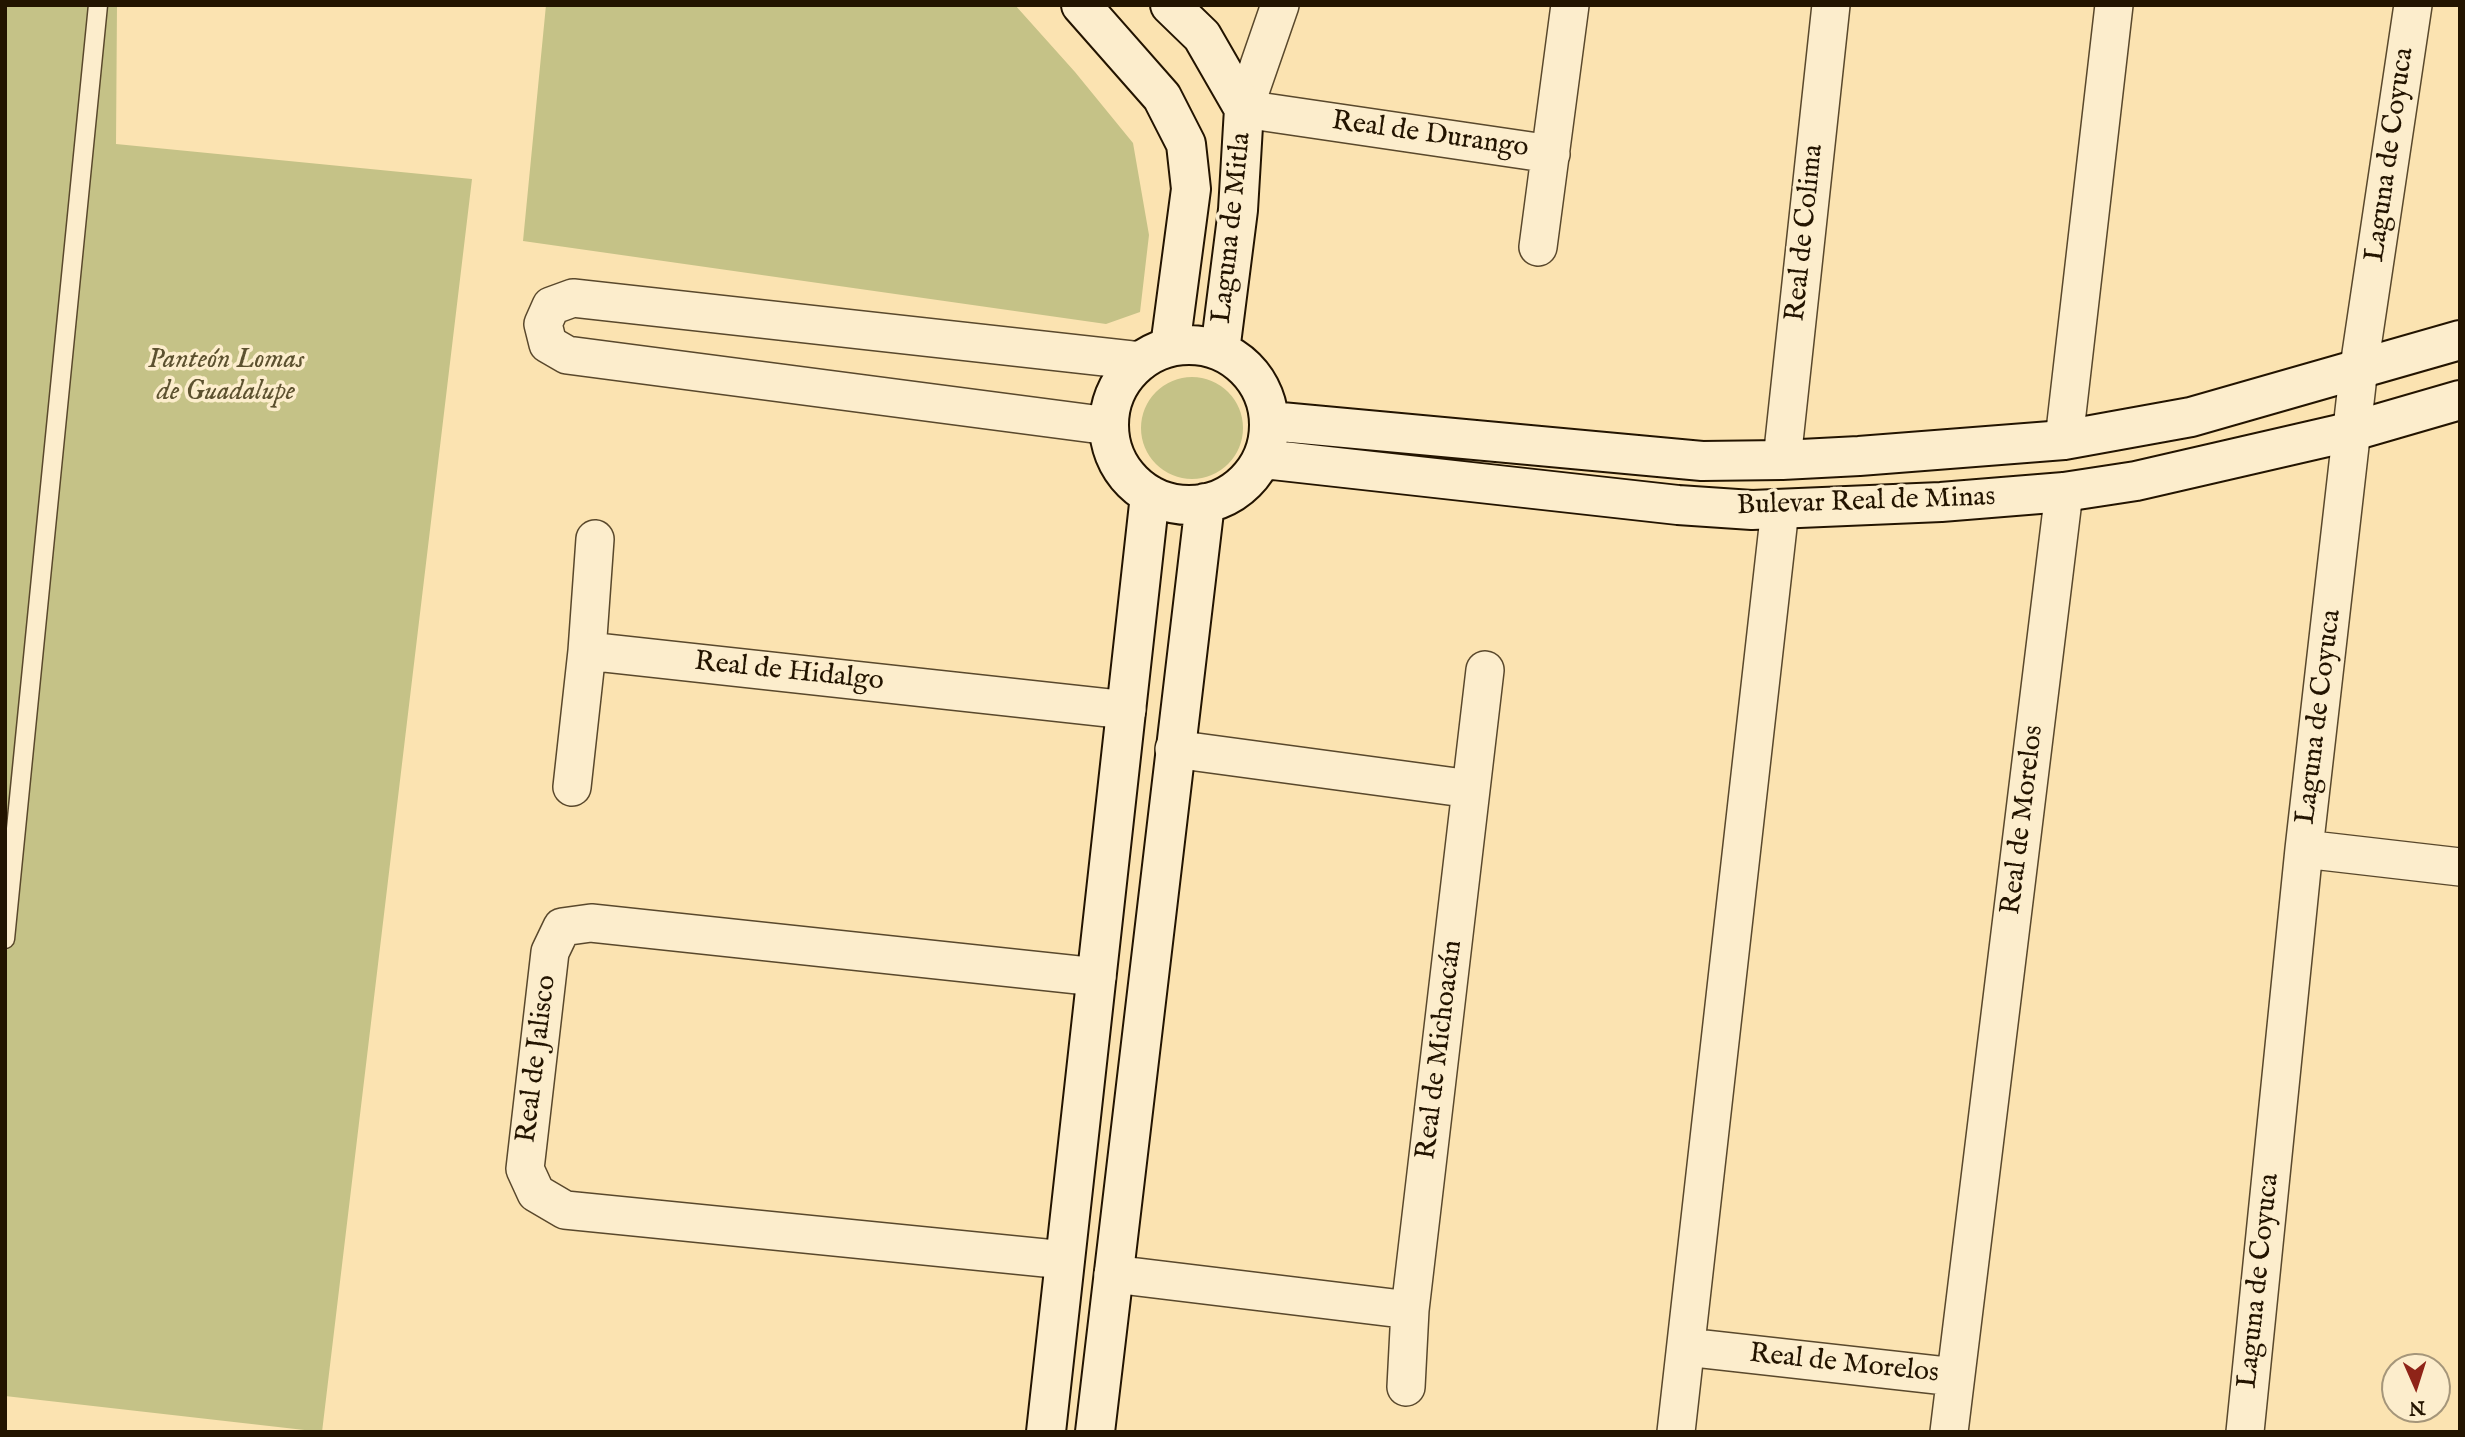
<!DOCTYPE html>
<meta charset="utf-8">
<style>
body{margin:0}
#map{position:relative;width:2465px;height:1437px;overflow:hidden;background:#fbe3b1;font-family:"IM FELL English",serif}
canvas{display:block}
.frame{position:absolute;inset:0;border:7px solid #231400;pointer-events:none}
.north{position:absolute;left:2381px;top:1353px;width:70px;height:70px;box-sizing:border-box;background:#fcedcc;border:2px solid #a5967a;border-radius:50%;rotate:177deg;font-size:19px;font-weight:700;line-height:28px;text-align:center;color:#231400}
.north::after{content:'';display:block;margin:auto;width:24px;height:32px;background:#8f2418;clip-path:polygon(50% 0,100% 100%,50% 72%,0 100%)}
</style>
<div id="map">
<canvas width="2465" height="1437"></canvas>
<div class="frame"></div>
<div class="north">N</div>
</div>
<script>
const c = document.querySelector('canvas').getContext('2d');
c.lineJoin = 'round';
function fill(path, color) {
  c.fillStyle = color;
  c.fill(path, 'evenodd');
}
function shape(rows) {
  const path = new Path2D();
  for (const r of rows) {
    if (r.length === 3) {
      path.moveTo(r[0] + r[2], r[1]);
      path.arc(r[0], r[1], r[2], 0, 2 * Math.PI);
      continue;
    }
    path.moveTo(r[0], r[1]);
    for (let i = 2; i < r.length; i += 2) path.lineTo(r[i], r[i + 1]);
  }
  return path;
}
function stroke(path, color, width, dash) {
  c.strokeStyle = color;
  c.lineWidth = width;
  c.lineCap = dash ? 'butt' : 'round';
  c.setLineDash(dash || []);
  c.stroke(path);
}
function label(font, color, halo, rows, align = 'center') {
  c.font = font + ' "IM FELL English",serif';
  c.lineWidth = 7;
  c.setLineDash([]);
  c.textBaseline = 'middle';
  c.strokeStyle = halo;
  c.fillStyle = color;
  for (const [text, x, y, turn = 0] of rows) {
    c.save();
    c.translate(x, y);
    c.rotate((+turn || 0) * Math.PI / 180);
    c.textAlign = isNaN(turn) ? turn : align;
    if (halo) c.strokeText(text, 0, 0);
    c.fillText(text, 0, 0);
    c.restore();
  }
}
fill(shape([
 [5,5,117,5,116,144,472,179,322,1432,5,1396],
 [546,5,1015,5,1075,72,1133,143,1149,235,1140,312,1106,324,523,241],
 [1192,428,51]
]), '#c5c287');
const lane = shape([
 [5,939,98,5]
]);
const street = shape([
 [1280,5,1244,109,1551,154],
 [1538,247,1570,5],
 [1109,426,567,355,548,344,543,324,551,306,573,298,1141,361],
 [2064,440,2114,5],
 [1782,460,1831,5],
 [587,651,1127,710],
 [1174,749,1471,789],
 [572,787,587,651,595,539],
 [2304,849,2460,867],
 [1065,1260,565,1210,536,1193,525,1169,550,952,562,927,591,923,1097,977],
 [1113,1274,1410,1310],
 [1686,1347,1955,1377],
 [1406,1387,1410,1310,1485,670],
 [1676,1432,1780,509],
 [1949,1432,2064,492],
 [2245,1432,2304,849,2359,367,2413,5]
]);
const secondary = shape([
 [1081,5,1162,97,1186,144,1191,189,1170,347],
 [1170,5,1202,36,1244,109,1238,210,1220,351],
 [1189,425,80],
 [1270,421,1702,461,1782,460,1859,456,2064,440,2191,417,2460,340],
 [1264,459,1678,505,1752,510,1941,502,2064,492,2136,481,2353,431,2460,400],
 [1046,1432,1150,495],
 [1095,1432,1205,503]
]);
stroke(lane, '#59482c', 21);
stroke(street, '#59482c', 40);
stroke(secondary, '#231400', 42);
stroke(lane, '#fcedcc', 18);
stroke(street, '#fcedcc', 37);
stroke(secondary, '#fcedcc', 38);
label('28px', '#231400', '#fcedcc', [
 ["Real de Durango",1430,136,8],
 ["Laguna de Coyuca",2391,155,-82],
 ["Laguna de Mitla",1233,228,-84],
 ["Real de Colima",1806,233,-84],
 ["Bulevar Real de Minas",1866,503,-2],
 ["Real de Hidalgo",789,673,6],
 ["Laguna de Coyuca",2320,717,-83],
 ["Real de Morelos",2024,820,-83],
 ["Real de Michoacán",1441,1050,-83],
 ["Real de Jalisco",538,1059,-83],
 ["Laguna de Coyuca",2260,1281,-84],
 ["Real de Morelos",1844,1365,6]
]);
label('italic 28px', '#5c512f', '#fcedcc', [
 ["Panteón Lomas",226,361],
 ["de Guadalupe",226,393]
]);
</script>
